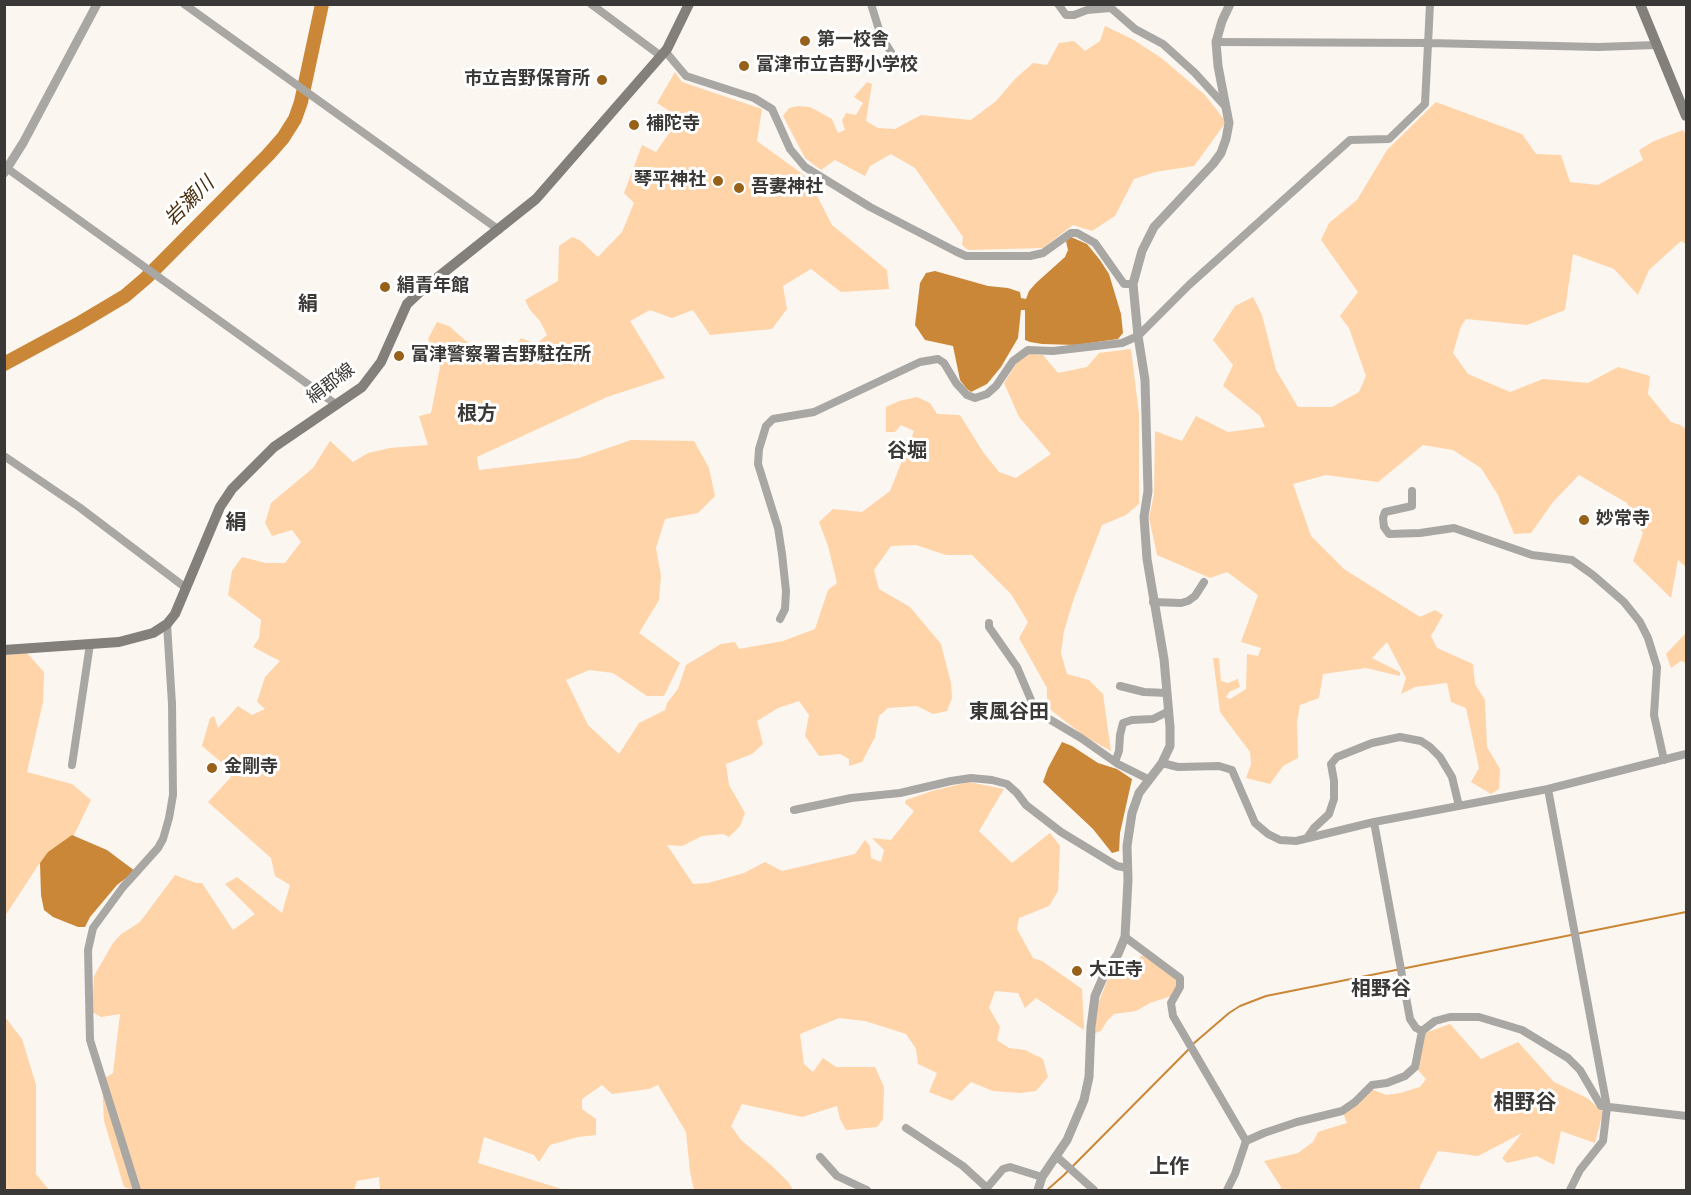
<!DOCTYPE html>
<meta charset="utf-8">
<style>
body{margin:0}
#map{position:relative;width:1691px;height:1195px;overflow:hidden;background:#fcf6f1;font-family:Overpass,sans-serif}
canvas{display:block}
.frame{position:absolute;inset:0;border:6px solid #3b3937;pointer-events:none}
</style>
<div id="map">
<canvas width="1691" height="1195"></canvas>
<div class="frame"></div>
</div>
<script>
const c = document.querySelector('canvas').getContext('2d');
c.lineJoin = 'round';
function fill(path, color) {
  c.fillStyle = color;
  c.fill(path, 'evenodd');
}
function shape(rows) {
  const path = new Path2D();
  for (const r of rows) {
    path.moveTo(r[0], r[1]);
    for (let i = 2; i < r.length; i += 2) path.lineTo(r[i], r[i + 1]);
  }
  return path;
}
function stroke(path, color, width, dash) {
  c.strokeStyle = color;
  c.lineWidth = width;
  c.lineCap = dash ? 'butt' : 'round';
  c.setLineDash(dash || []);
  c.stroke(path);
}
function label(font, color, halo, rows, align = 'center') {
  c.font = font + ' Overpass,"Noto Sans JP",sans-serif';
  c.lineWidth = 6;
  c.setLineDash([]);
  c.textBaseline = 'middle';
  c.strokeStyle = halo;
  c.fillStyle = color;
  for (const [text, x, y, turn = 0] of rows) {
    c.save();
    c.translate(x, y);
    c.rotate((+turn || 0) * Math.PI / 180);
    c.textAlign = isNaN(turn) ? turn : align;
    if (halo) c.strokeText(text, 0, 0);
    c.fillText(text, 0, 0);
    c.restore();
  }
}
fill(shape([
 [1105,26,1132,39,1160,57,1205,95,1226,122,1194,166,1155,172,1134,179,1115,216,1092,231,1073,225,1043,248,968,250,962,245,963,237,915,168,891,154,870,166,865,176,835,160,821,170,805,158,783,116,789,108,798,106,810,107,832,119,838,133,845,130,842,120,846,113,856,115,863,103,854,97,867,82,872,84,866,121,878,128,895,129,921,115,971,120,996,101,1015,79,1033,63,1047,65,1059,43,1074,41,1085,51,1100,41],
 [675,72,682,82,762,109,757,141,808,178,832,225,887,270,889,289,841,292,811,269,783,286,787,309,772,329,710,335,693,310,672,318,650,310,630,321,665,378,607,397,477,457,479,470,579,458,631,440,694,441,709,468,715,496,698,513,665,519,656,548,661,576,659,600,639,633,680,663,664,696,647,696,613,673,589,670,566,680,588,725,619,754,639,723,665,710,667,703,678,689,686,665,721,644,735,642,739,649,783,641,815,629,828,590,837,583,828,546,819,522,833,509,862,512,890,491,914,431,901,425,895,432,886,432,886,407,899,401,917,397,930,403,937,414,960,415,983,452,999,472,1016,478,1051,454,1019,417,1004,383,1023,353,1043,355,1058,373,1087,367,1099,353,1131,349,1139,414,1139,504,1126,515,1102,525,1074,598,1064,631,1061,653,1067,674,1089,680,1103,694,1111,751,1084,736,1047,707,1047,688,1019,638,1028,622,1011,594,972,555,946,555,916,545,891,546,874,570,879,589,910,607,941,644,951,683,952,698,947,711,933,714,917,706,888,708,879,716,875,737,862,762,849,766,849,759,840,754,819,756,805,736,809,715,799,701,778,708,757,721,763,744,752,754,726,764,729,785,745,813,740,826,729,837,723,834,702,836,682,846,667,845,693,884,708,883,744,873,765,862,782,871,855,854,865,840,870,846,871,858,881,862,884,850,872,838,891,840,914,811,905,803,906,800,932,791,969,782,1004,789,979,831,1012,863,1050,833,1060,846,1058,891,1049,906,1019,918,1017,929,1033,958,1042,961,1082,989,1084,1030,1036,998,1025,1008,1018,993,995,991,989,1008,1000,1027,997,1040,1009,1048,1025,1050,1043,1059,1048,1077,1036,1091,1020,1093,993,1091,971,1082,952,1101,929,1092,937,1073,918,1064,916,1049,906,1034,865,1021,839,1018,800,1034,804,1064,813,1072,823,1058,836,1067,875,1067,884,1087,883,1119,877,1127,846,1130,840,1119,837,1106,802,1117,742,1104,731,1126,741,1140,771,1165,789,1183,793,1190,694,1190,690,1172,686,1132,658,1085,649,1089,612,1094,602,1085,582,1099,582,1109,596,1119,596,1135,578,1137,550,1145,539,1162,534,1155,484,1137,478,1163,565,1190,380,1190,379,1177,357,1181,354,1190,134,1190,124,1187,104,1121,102,1080,113,1073,120,1014,101,1017,92,1012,94,976,113,943,120,935,140,922,175,875,196,883,202,883,233,930,255,914,225,884,237,877,282,913,290,885,275,876,271,858,208,802,231,777,221,762,202,746,210,718,214,716,218,728,238,706,252,715,265,709,257,702,265,677,280,661,253,647,259,638,261,620,228,595,232,571,242,557,266,563,285,563,301,542,292,530,272,536,265,523,271,503,313,468,330,441,353,462,368,453,390,448,428,445,419,416,431,413,440,367,428,339,437,322,449,326,474,348,503,358,514,349,521,338,536,344,547,335,540,321,530,310,525,300,558,281,559,246,572,237,581,241,598,257,622,232,634,203,624,193,642,145,656,152,680,118,657,103],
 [1436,102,1522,134,1536,154,1561,155,1570,182,1598,185,1643,160,1639,150,1654,141,1683,130,1686,134,1686,244,1681,241,1649,270,1638,295,1614,269,1573,254,1565,310,1527,325,1466,319,1461,326,1453,353,1468,374,1510,392,1543,379,1588,383,1618,367,1650,376,1648,394,1671,422,1680,425,1686,429,1686,567,1678,560,1671,598,1633,561,1643,533,1627,503,1579,475,1553,502,1531,533,1514,534,1498,495,1481,468,1453,450,1423,445,1378,482,1326,475,1293,484,1311,536,1344,569,1420,617,1435,610,1443,615,1431,636,1437,648,1473,664,1475,684,1485,700,1487,747,1500,769,1499,789,1491,794,1471,782,1479,768,1466,708,1451,702,1447,683,1415,687,1401,694,1406,678,1387,642,1372,658,1400,672,1400,676,1366,668,1323,674,1319,698,1300,705,1297,722,1298,758,1283,766,1270,784,1246,778,1251,764,1250,752,1220,712,1213,658,1219,658,1221,681,1228,683,1238,679,1240,687,1229,692,1226,697,1230,699,1246,689,1247,654,1258,656,1261,648,1241,642,1258,595,1227,572,1210,578,1157,555,1149,518,1154,494,1155,431,1182,441,1196,416,1228,432,1265,427,1260,416,1223,386,1233,365,1213,340,1235,306,1253,297,1262,315,1276,370,1298,407,1332,407,1359,392,1366,376,1349,328,1340,316,1358,292,1321,240,1329,223,1357,200,1387,150],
 [1686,633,1686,663,1681,661,1671,668,1666,654],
 [27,653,44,672,43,702,27,772,72,784,91,800,73,837,39,864,5,916,5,655],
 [1148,955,1176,978,1178,985,1174,995,1150,1003,1136,1011,1114,1014,1107,1021,1101,1031,1095,1033,1097,1007,1110,973,1116,963,1138,960,1141,956],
 [5,1017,22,1039,36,1085,36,1174,49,1190,5,1190],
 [1450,1024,1481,1059,1518,1042,1554,1082,1587,1098,1603,1112,1595,1143,1561,1131,1554,1165,1537,1156,1507,1163,1502,1158,1522,1133,1478,1156,1438,1151,1420,1186,1420,1190,1280,1190,1281,1187,1264,1161,1298,1153,1313,1142,1318,1132,1347,1123,1343,1113,1371,1089,1386,1095,1400,1093,1420,1087,1426,1079,1417,1069,1425,1033]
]), '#fed4a8');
fill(shape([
 [1071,237,1087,244,1100,260,1109,274,1121,314,1123,333,1118,339,1076,345,1042,344,1030,342,1025,340,1025,310,1021,310,1018,338,1001,367,987,384,971,392,967,389,960,380,953,346,925,340,915,325,920,283,926,273,935,271,988,286,1008,288,1020,292,1021,298,1026,299,1029,291,1036,283,1065,257,1068,250,1066,241],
 [1062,742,1072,746,1098,763,1117,769,1132,779,1120,833,1119,851,1112,853,1093,829,1043,782,1048,768],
 [72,835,107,850,135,871,117,885,90,917,85,927,78,927,53,917,44,910,41,895,40,863,48,852]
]), '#ca8737');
stroke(shape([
 [1193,1044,1229,1013,1240,1006,1266,996,1686,912],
 [1047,1190,1064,1175,1189,1049]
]), '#ca8737', 2);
stroke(shape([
 [4,364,78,324,125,296,146,278,268,155,283,138,295,119,301,102,322,4]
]), '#ca8737', 14);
stroke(shape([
 [184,4,499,230],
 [591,4,661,56],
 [871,4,881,36,891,52,891,59],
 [1058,4,1066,15,1074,15,1087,10,1111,8,1135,29,1163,44,1195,73,1225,106],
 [1216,42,1429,43,1598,47,1656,45],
 [665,51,686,76,754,98,772,109,790,149,805,167,870,207,955,251,966,256,1030,256,1043,253,1071,233,1077,233,1095,243,1124,284,1133,284],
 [8,169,337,405],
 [4,456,79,507,186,588],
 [1412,491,1412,506,1385,512,1383,518,1384,527,1389,534,1420,533,1454,528,1532,555,1572,560,1593,575,1624,602,1640,622,1648,638,1657,667,1654,715,1664,760],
 [1153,602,1181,603,1188,601,1195,596,1204,582],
 [780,619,785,609,786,591,782,554,778,528,758,464,759,449,766,426,773,419,814,412,920,362,938,359,944,363,956,383,967,395,975,398,987,394,996,386,1013,361,1028,350,1053,351,1122,343,1138,336,1189,285,1350,140,1389,139,1425,104,1430,4],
 [989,623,989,627,1017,667,1034,707,1039,713,1081,738,1118,764,1148,779],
 [1120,686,1144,692,1167,693],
 [1115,762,1119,751,1120,735,1123,723,1132,720,1153,719,1169,711],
 [1162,763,1178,767,1219,766,1232,770,1255,823,1268,834,1280,840,1296,841,1374,822,1548,789,1686,754],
 [72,765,90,644],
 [1548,789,1607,1107,1603,1141,1580,1170,1570,1190],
 [794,810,851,798,900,793,951,781,971,778,992,780,1007,784,1017,793,1026,805,1061,832,1117,866,1127,868],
 [1374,822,1410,1019,1416,1028,1422,1031],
 [1307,838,1314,828,1329,814,1334,799,1334,781,1331,764,1337,757,1372,743,1400,737,1421,741,1430,747,1440,757,1452,777,1459,806],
 [1125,937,1180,978,1180,987,1171,1003,1173,1016,1246,1141],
 [906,1128,963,1166,987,1188],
 [1056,1156,1094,1190],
 [820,1157,837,1176,867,1190],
 [986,1189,1003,1169,1010,1167,1042,1177],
 [137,1190,90,1040,88,950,93,928,123,887,158,848,163,839,169,818,173,795,172,704,167,624],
 [1227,1190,1235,1174,1246,1141,1264,1133,1297,1122,1342,1111,1355,1102,1372,1085,1387,1083,1405,1076,1415,1067,1422,1031,1435,1021,1450,1017,1479,1017,1522,1030,1568,1058,1580,1070,1601,1106,1686,1116]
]), '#a9a7a4', 8);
stroke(shape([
 [4,173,23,143,97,4],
 [1038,1190,1042,1177,1067,1140,1084,1100,1089,1077,1091,1027,1095,996,1105,973,1118,954,1125,937,1128,880,1127,846,1132,813,1139,793,1162,763,1170,746,1170,727,1164,659,1147,559,1144,517,1148,491,1145,380,1138,336,1133,284,1142,251,1154,227,1213,164,1221,153,1226,139,1229,123,1218,66,1216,42,1222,21,1230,4]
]), '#a9a7a4', 9);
stroke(shape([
 [1640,4,1686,116],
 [4,650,119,642,153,633,167,624,175,614,220,507,232,489,274,447,362,387,381,362,407,304,423,289,536,199,667,49,689,4]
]), '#83807c', 10);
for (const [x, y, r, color] of [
 [805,41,6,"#97611a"],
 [744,66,6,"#97611a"],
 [602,80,6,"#97611a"],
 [634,125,6,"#97611a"],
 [718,181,6,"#97611a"],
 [739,188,6,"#97611a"],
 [385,287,6,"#97611a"],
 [399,356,6,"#97611a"],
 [1584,520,6,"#97611a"],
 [212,768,6,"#97611a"],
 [1077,971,6,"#97611a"]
]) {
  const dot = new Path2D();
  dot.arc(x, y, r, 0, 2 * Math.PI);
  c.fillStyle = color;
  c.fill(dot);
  stroke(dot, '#fff', 2);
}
label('bold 18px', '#3b3937', '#fff', [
 ["第一校舎",817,41],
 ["富津市立吉野小学校",756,66],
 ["市立吉野保育所",590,80,"right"],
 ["補陀寺",646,125],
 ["琴平神社",706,181,"right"],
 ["吾妻神社",751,188],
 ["絹青年館",397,287],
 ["富津警察署吉野駐在所",411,356],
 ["妙常寺",1596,520],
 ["金剛寺",224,768],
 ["大正寺",1089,971]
], 'left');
label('18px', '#3b3937', '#fff', [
 ["絹郡線",332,385,-37]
]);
label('italic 20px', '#4c300f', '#fff', [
 ["岩瀬川",191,203,-45]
]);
label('bold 20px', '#3b3937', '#fff', [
 ["絹",308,306],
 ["根方",477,416],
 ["谷堀",907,453],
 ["東風谷田",1009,714],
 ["相野谷",1381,991],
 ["上作",1169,1169]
]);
label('bold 21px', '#3b3937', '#fff', [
 ["絹",236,525],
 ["相野谷",1525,1105]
]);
</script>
